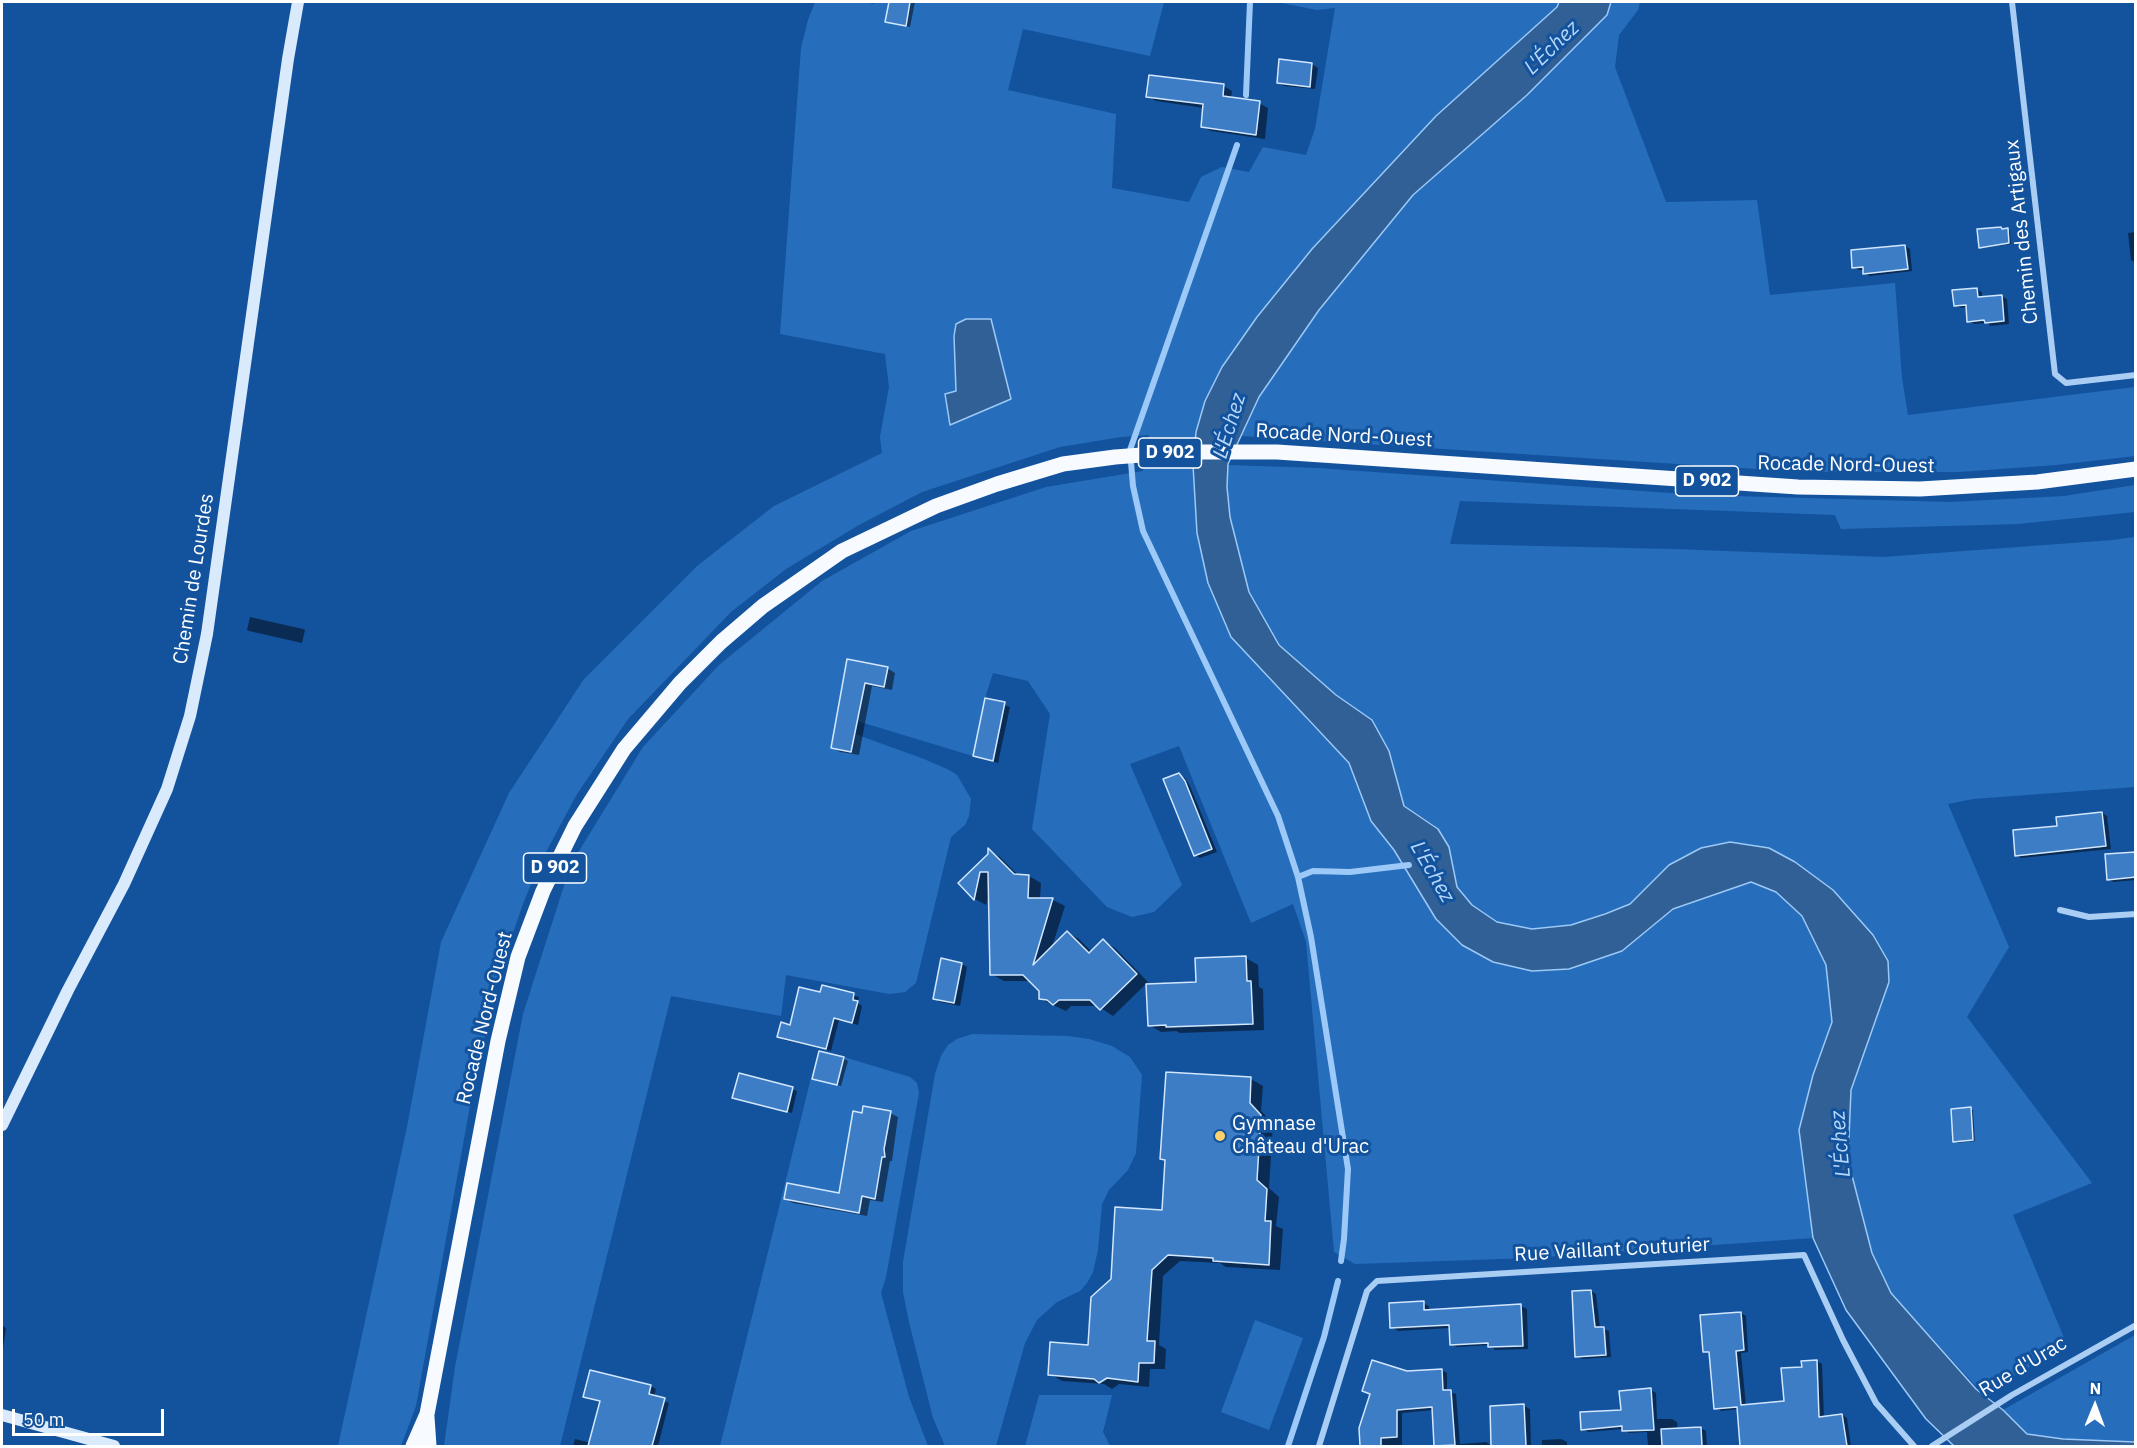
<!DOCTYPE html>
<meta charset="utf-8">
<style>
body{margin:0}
#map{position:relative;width:2137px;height:1448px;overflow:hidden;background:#13539e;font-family:"IBM Plex Sans",sans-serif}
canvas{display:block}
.frame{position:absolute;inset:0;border:3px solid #fff;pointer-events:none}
.north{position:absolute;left:2065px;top:1376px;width:60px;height:60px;-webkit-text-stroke:4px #13539e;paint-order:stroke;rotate:1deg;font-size:16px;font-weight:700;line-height:24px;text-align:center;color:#fff}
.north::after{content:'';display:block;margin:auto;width:21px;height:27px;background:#fff;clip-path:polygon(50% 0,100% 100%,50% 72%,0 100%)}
.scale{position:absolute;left:12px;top:1409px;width:152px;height:27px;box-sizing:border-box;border:3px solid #fff;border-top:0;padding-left:8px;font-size:18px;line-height:21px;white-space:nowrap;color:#fff;-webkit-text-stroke:4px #13539e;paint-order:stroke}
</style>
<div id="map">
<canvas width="2137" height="1448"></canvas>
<div class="frame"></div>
<div class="north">N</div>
<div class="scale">50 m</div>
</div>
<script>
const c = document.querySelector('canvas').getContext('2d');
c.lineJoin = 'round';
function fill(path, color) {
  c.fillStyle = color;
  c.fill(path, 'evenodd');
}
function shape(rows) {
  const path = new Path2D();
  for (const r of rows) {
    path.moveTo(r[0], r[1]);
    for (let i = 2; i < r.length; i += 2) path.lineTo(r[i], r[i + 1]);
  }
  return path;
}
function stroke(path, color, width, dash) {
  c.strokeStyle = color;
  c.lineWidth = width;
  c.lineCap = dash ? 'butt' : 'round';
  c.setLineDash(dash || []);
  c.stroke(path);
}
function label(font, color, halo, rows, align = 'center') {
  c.font = font + ' "IBM Plex Sans",sans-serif';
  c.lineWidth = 6;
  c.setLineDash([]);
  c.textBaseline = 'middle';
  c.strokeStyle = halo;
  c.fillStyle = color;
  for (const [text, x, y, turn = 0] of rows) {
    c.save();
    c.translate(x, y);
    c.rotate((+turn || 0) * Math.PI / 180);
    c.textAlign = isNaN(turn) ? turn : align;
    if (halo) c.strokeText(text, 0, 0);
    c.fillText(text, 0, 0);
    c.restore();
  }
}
fill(shape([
 [815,2,864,2,874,4,875,2,1164,2,1150,56,1023,29,1008,90,1116,114,1112,188,1189,202,1201,177,1222,167,1249,172,1263,147,1306,155,1315,129,1335,8,1317,10,1276,2,1559,2,1557,7,1436,116,1312,249,1257,317,1222,367,1196,432,1193,465,1197,533,1307,720,1349,763,1371,821,1394,850,1436,919,1622,951,1673,910,1751,882,1776,892,1802,916,1826,965,1832,1022,1813,1075,1799,1130,1813,1238,1530,1258,1355,1264,1334,1252,1306,942,1293,904,1251,923,1179,746,1130,764,1182,885,1154,912,1132,917,1107,907,1032,829,1050,714,1028,681,993,673,985,698,973,756,857,721,865,683,847,660,831,748,851,752,855,734,924,759,949,770,957,775,971,799,969,816,965,825,951,837,916,983,905,992,889,994,786,975,781,1016,671,996,560,1446,444,1446,455,1367,523,1014,571,864,643,747,719,665,822,581,911,531,1046,487,1143,471,1149,435,1121,437,1060,447,922,492,859,525,786,569,731,612,628,719,577,794,538,867,523,904,497,979,471,1100,416,1406,401,1446,338,1446,407,1127,441,942,509,793,584,679,697,566,774,506,882,453,880,437,889,387,885,354,780,334,801,48,808,20],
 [1611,2,1640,2,1638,10,1619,35,1615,67,1666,202,1757,200,1770,295,1895,283,1902,378,1908,415,2135,387,2135,456,2056,465,1959,472,1802,472,1241,436,1259,397,1319,310,1413,195,1527,95,1607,15],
 [1228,465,1317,468,1698,495,1951,502,2064,496,2135,485,2135,512,2018,524,1841,529,1835,515,1460,501,1450,544,1673,549,1883,557,2113,540,2135,537,2135,787,1973,799,1948,804,2009,947,1967,1017,2092,1183,2013,1215,2067,1345,1983,1394,1891,1293,1872,1253,1848,1160,1851,1090,1889,982,1833,890,1669,865,1630,904,1571,925,1532,929,1497,922,1472,905,1457,887,1449,847,1434,825,1404,806,1389,751,1372,720,1336,695,1279,645,1249,592,1230,517,1227,487],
 [972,1034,1068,1036,1089,1039,1112,1046,1130,1057,1142,1075,1136,1153,1128,1170,1109,1190,1102,1204,1098,1250,1093,1272,1087,1283,1080,1291,1057,1302,1037,1320,1025,1343,996,1446,945,1446,933,1418,909,1322,903,1292,903,1262,935,1074,941,1056,948,1045,957,1039],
 [844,1057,910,1077,917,1083,919,1093,886,1277,881,1293,909,1397,928,1446,720,1446,811,1078,812,1079],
 [1255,1320,1303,1338,1269,1430,1221,1412],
 [2135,1335,2135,1442,2062,1439,2027,1434,2003,1410],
 [1039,1395,1112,1395,1103,1432,1109,1444,1112,1446,1025,1446]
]), '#266ebc');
const water = shape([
 [1559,2,1611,2,1607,15,1527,95,1413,195,1319,310,1259,397,1228,464,1227,487,1230,517,1249,592,1279,645,1336,695,1372,720,1389,751,1404,806,1438,829,1449,847,1457,887,1472,905,1497,922,1532,929,1571,925,1605,914,1630,904,1669,865,1701,848,1730,842,1769,848,1795,862,1833,890,1873,935,1888,961,1889,982,1851,1090,1848,1160,1872,1253,1891,1293,1976,1389,2003,1410,2027,1434,2063,1439,2135,1442,2135,1446,1954,1446,1926,1419,1846,1310,1813,1238,1799,1130,1813,1075,1832,1022,1826,965,1802,916,1776,892,1751,882,1673,909,1622,951,1569,969,1532,971,1493,962,1462,945,1436,919,1394,850,1371,821,1349,763,1231,637,1208,583,1197,533,1193,465,1196,432,1205,401,1222,367,1257,317,1312,249,1436,116,1557,7,1559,2],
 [966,319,991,319,1011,399,950,425,945,394,956,391,954,336,956,324,966,319]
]);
fill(water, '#316096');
stroke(water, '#9cc9f7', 1.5);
fill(shape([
 [891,2,915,2,910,27,887,22],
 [1281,61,1312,64,1318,68,1315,89,1284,86,1278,83],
 [1224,86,1232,91,1231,99,1259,103,1268,108,1265,139,1211,131,1202,126,1204,108,1156,101,1147,96],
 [2007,230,2010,231,2011,244,1983,248,1980,247],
 [2136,232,2136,263,2131,260,2128,233],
 [1905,246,1910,249,1912,271,1870,276,1865,273,1865,270,1859,270,1854,267],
 [1976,289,1982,292,1982,298,2001,296,2007,299,2009,324,1991,326,1987,323,1974,324,1969,321,1968,307,1961,308,1955,305],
 [250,617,303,629,305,630,302,643,249,631,247,630],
 [849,661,887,668,895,673,892,690,872,686,859,755,840,752,832,747],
 [987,700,1010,707,998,763,975,756],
 [1179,775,1185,778,1190,786,1217,852,1200,858,1195,855],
 [2102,813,2107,816,2111,849,2021,858,2016,855],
 [989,851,1000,857,1019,876,1029,876,1041,883,1040,899,1053,900,1065,906,1052,947,1067,932,1079,939,1092,952,1103,941,1115,948,1148,982,1113,1016,1098,1006,1071,1006,1066,1011,1040,999,1040,991,1031,981,1004,981,991,974,989,894,986,905,975,899,960,883,989,855],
 [2136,853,2136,880,2113,882,2108,879],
 [1246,958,1258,965,1259,987,1263,989,1264,1030,1180,1033,1176,1031,1161,1032,1149,1025,1197,984],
 [962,964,967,967,960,1006,940,1002,935,999],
 [823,987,859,997,858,1003,862,1006,858,1025,839,1020,831,1051,784,1040,779,1037,791,1026,821,994],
 [843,1058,848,1061,841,1086,814,1078],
 [1251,1079,1263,1086,1261,1111,1273,1123,1269,1188,1279,1197,1276,1226,1283,1229,1280,1270,1226,1267,1220,1263,1180,1261,1163,1276,1159,1345,1166,1349,1165,1369,1150,1369,1149,1387,1119,1384,1112,1389,1104,1384,1062,1381,1050,1374,1089,1346,1112,1280,1164,1211,1166,1161,1162,1158],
 [792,1089,797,1091,792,1113,734,1097],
 [1970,1109,1973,1110,1975,1141,1957,1143,1955,1141],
 [890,1113,898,1117,892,1161,890,1161,883,1202,870,1200,867,1216,793,1203,785,1199,840,1195],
 [1591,1291,1596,1294,1600,1328,1609,1331,1611,1357,1582,1359,1577,1356],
 [1423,1303,1429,1306,1429,1311,1521,1306,1527,1309,1528,1349,1495,1350,1490,1345,1457,1347,1451,1344,1450,1328,1398,1331,1392,1327],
 [1741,1313,1746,1316,1748,1352,1741,1353,1746,1406,1786,1402,1803,1368,1817,1361,1822,1364,1824,1418,1842,1415,1847,1418,1851,1446,1741,1446,1739,1409,1721,1411,1716,1408,1711,1354,1704,1352],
 [2,1325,6,1328,3,1349,2,1348],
 [1442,1370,1447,1373,1447,1391,1456,1394,1460,1444,1486,1442,1492,1446,1524,1406,1530,1409,1531,1446,1435,1446,1434,1410,1402,1413,1402,1446,1352,1446,1361,1445,1407,1373],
 [591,1371,651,1386,656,1389,654,1397,669,1403,658,1446,573,1446,575,1439,591,1443,602,1402,585,1396],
 [1651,1390,1656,1393,1657,1419,1672,1419,1677,1422,1678,1430,1701,1428,1706,1431,1707,1446,1648,1446,1647,1432,1629,1433,1623,1429,1588,1432,1583,1429,1622,1411],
 [1561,1439,1567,1442,1567,1446,1542,1446,1542,1440]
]), '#0007');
stroke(shape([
 [1246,95,1250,2],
 [1237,145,1130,450,1133,486,1143,531,1278,816,1298,877,1311,937,1348,1169,1344,1239,1341,1261],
 [1298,877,1313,871,1350,872,1409,865],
 [1288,1446,1324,1337,1338,1281]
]), '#9cc9f7', 6);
const building = shape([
 [889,2,910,2,906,26,885,22,889,2],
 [1279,59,1312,63,1310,87,1277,83,1279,59],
 [1149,75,1224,84,1223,96,1260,101,1256,135,1201,127,1203,104,1146,97,1149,75],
 [2001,227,2002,229,2008,228,2009,243,1979,248,1977,229,2001,227],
 [1905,245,1908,269,1863,274,1863,267,1852,268,1851,250,1905,245],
 [1977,288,1978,297,2002,295,2004,321,1985,323,1984,320,1967,322,1966,305,1954,306,1952,290,1977,288],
 [847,659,888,667,884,687,865,683,851,752,831,748,847,659],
 [985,698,1005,702,993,761,973,756,985,698],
 [1179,773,1185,781,1212,849,1194,856,1163,779,1179,773],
 [2102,812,2106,846,2015,856,2013,830,2057,826,2056,817,2102,812],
 [988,848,1014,874,1029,875,1028,898,1053,898,1033,965,1067,931,1089,953,1103,939,1137,974,1100,1010,1090,1000,1059,1000,1053,1005,1047,1000,1039,999,1039,991,1023,975,990,975,988,872,980,872,974,900,958,883,988,854,988,848],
 [2136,852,2136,877,2107,880,2105,854,2136,852],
 [1246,956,1247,981,1251,981,1253,1024,1166,1027,1166,1025,1148,1026,1146,984,1196,982,1195,958,1246,956],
 [941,958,962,963,954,1003,933,999,941,958],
 [822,985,854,993,853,1000,858,1001,852,1023,834,1018,826,1049,777,1037,781,1022,790,1025,799,987,820,992,822,985],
 [819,1051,844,1057,837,1085,812,1079,819,1051],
 [1166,1072,1251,1077,1250,1103,1261,1115,1257,1180,1267,1189,1265,1221,1271,1221,1269,1265,1213,1261,1213,1258,1168,1255,1152,1270,1147,1341,1155,1341,1154,1363,1139,1363,1138,1382,1107,1378,1099,1383,1094,1379,1048,1375,1050,1342,1088,1345,1091,1297,1111,1279,1115,1207,1162,1210,1165,1160,1160,1159,1166,1072],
 [739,1073,793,1087,787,1112,732,1098,739,1073],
 [863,1106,891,1111,884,1149,885,1157,882,1157,875,1199,862,1196,859,1213,784,1199,787,1183,839,1193,853,1111,862,1113,863,1106],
 [1971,1107,1973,1140,1953,1142,1951,1109,1971,1107],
 [1591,1290,1595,1327,1604,1327,1606,1355,1575,1357,1572,1291,1591,1290],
 [1424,1301,1424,1310,1521,1304,1523,1346,1488,1347,1488,1343,1450,1345,1449,1325,1390,1328,1389,1303,1424,1301],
 [1741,1312,1744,1350,1736,1351,1741,1405,1784,1401,1781,1368,1802,1367,1801,1361,1817,1360,1819,1417,1842,1414,1847,1446,1740,1446,1737,1407,1714,1409,1709,1352,1703,1352,1700,1315,1741,1312],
 [1372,1360,1407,1371,1442,1369,1443,1390,1451,1390,1455,1445,1434,1446,1432,1407,1397,1410,1397,1437,1381,1438,1381,1446,1360,1446,1359,1428,1370,1394,1362,1391,1372,1360],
 [590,1370,651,1385,649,1394,665,1398,652,1446,588,1446,600,1401,583,1397,590,1370],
 [1651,1388,1654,1430,1622,1431,1622,1426,1581,1430,1580,1412,1621,1410,1619,1391,1651,1388],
 [1524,1404,1526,1446,1491,1446,1490,1406,1524,1404],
 [1701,1427,1702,1446,1662,1446,1661,1429,1701,1427]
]);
fill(building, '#3c7dc5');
stroke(building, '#d2e7fe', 1.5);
stroke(shape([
 [2012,2,2055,374,2066,383,2136,375],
 [2060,910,2089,917,2136,914],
 [1319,1446,1367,1291,1377,1281,1804,1255,1843,1340,1876,1403,1914,1446],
 [1932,1446,2012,1395,2136,1325]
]), '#aacdf4', 6);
stroke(shape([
 [2,1125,68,990,124,884,167,789,190,716,207,634,288,59,298,2],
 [2,1415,114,1446]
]), '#daeafd', 12);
stroke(shape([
 [427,1417,429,1446],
 [413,1446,427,1414,498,1041,518,957,543,891,575,826,624,749,680,683,721,642,763,606,842,551,936,506,997,484,1063,464,1115,457,1181,452,1277,452,1798,487,1920,489,2037,482,2136,469]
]), '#f7faff', 15);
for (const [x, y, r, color] of [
 [1220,1136,6,"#ffd16d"]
]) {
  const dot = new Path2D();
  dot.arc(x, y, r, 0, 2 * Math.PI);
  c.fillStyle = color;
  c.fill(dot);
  stroke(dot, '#13539e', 2);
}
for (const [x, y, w] of [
 [1170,453,63],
 [1707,481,63],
 [555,868,63]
]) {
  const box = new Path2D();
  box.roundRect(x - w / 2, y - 15, w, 30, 4.5);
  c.fillStyle = '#13539e';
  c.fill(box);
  stroke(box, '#fff', 1.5);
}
label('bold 18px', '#fff', null, [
 ["D 902",1170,453],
 ["D 902",1707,481],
 ["D 902",555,868]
]);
label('20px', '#fff', '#13539e', [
 ["Chemin des Artigaux",2022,232,-96],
 ["Rocade Nord-Ouest",1344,436,3],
 ["Rocade Nord-Ouest",1846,465,1],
 ["Chemin de Lourdes",194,579,-81],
 ["Rocade Nord-Ouest",485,1018,-76],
 ["Rue Vaillant Couturier",1612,1250,-3],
 ["Rue d'Urac",2023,1367,-31]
]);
label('20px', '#fff', '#13539e', [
 ["Gymnase",1232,1124],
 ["Château d'Urac",1232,1147]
], 'left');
label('italic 21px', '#b6d7fa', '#13539e', [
 ["L'Échez",1552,48,-44],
 ["L'Échez",1230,426,-73],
 ["L'Échez",1432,872,60],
 ["L'Échez",1841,1144,-95]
]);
</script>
